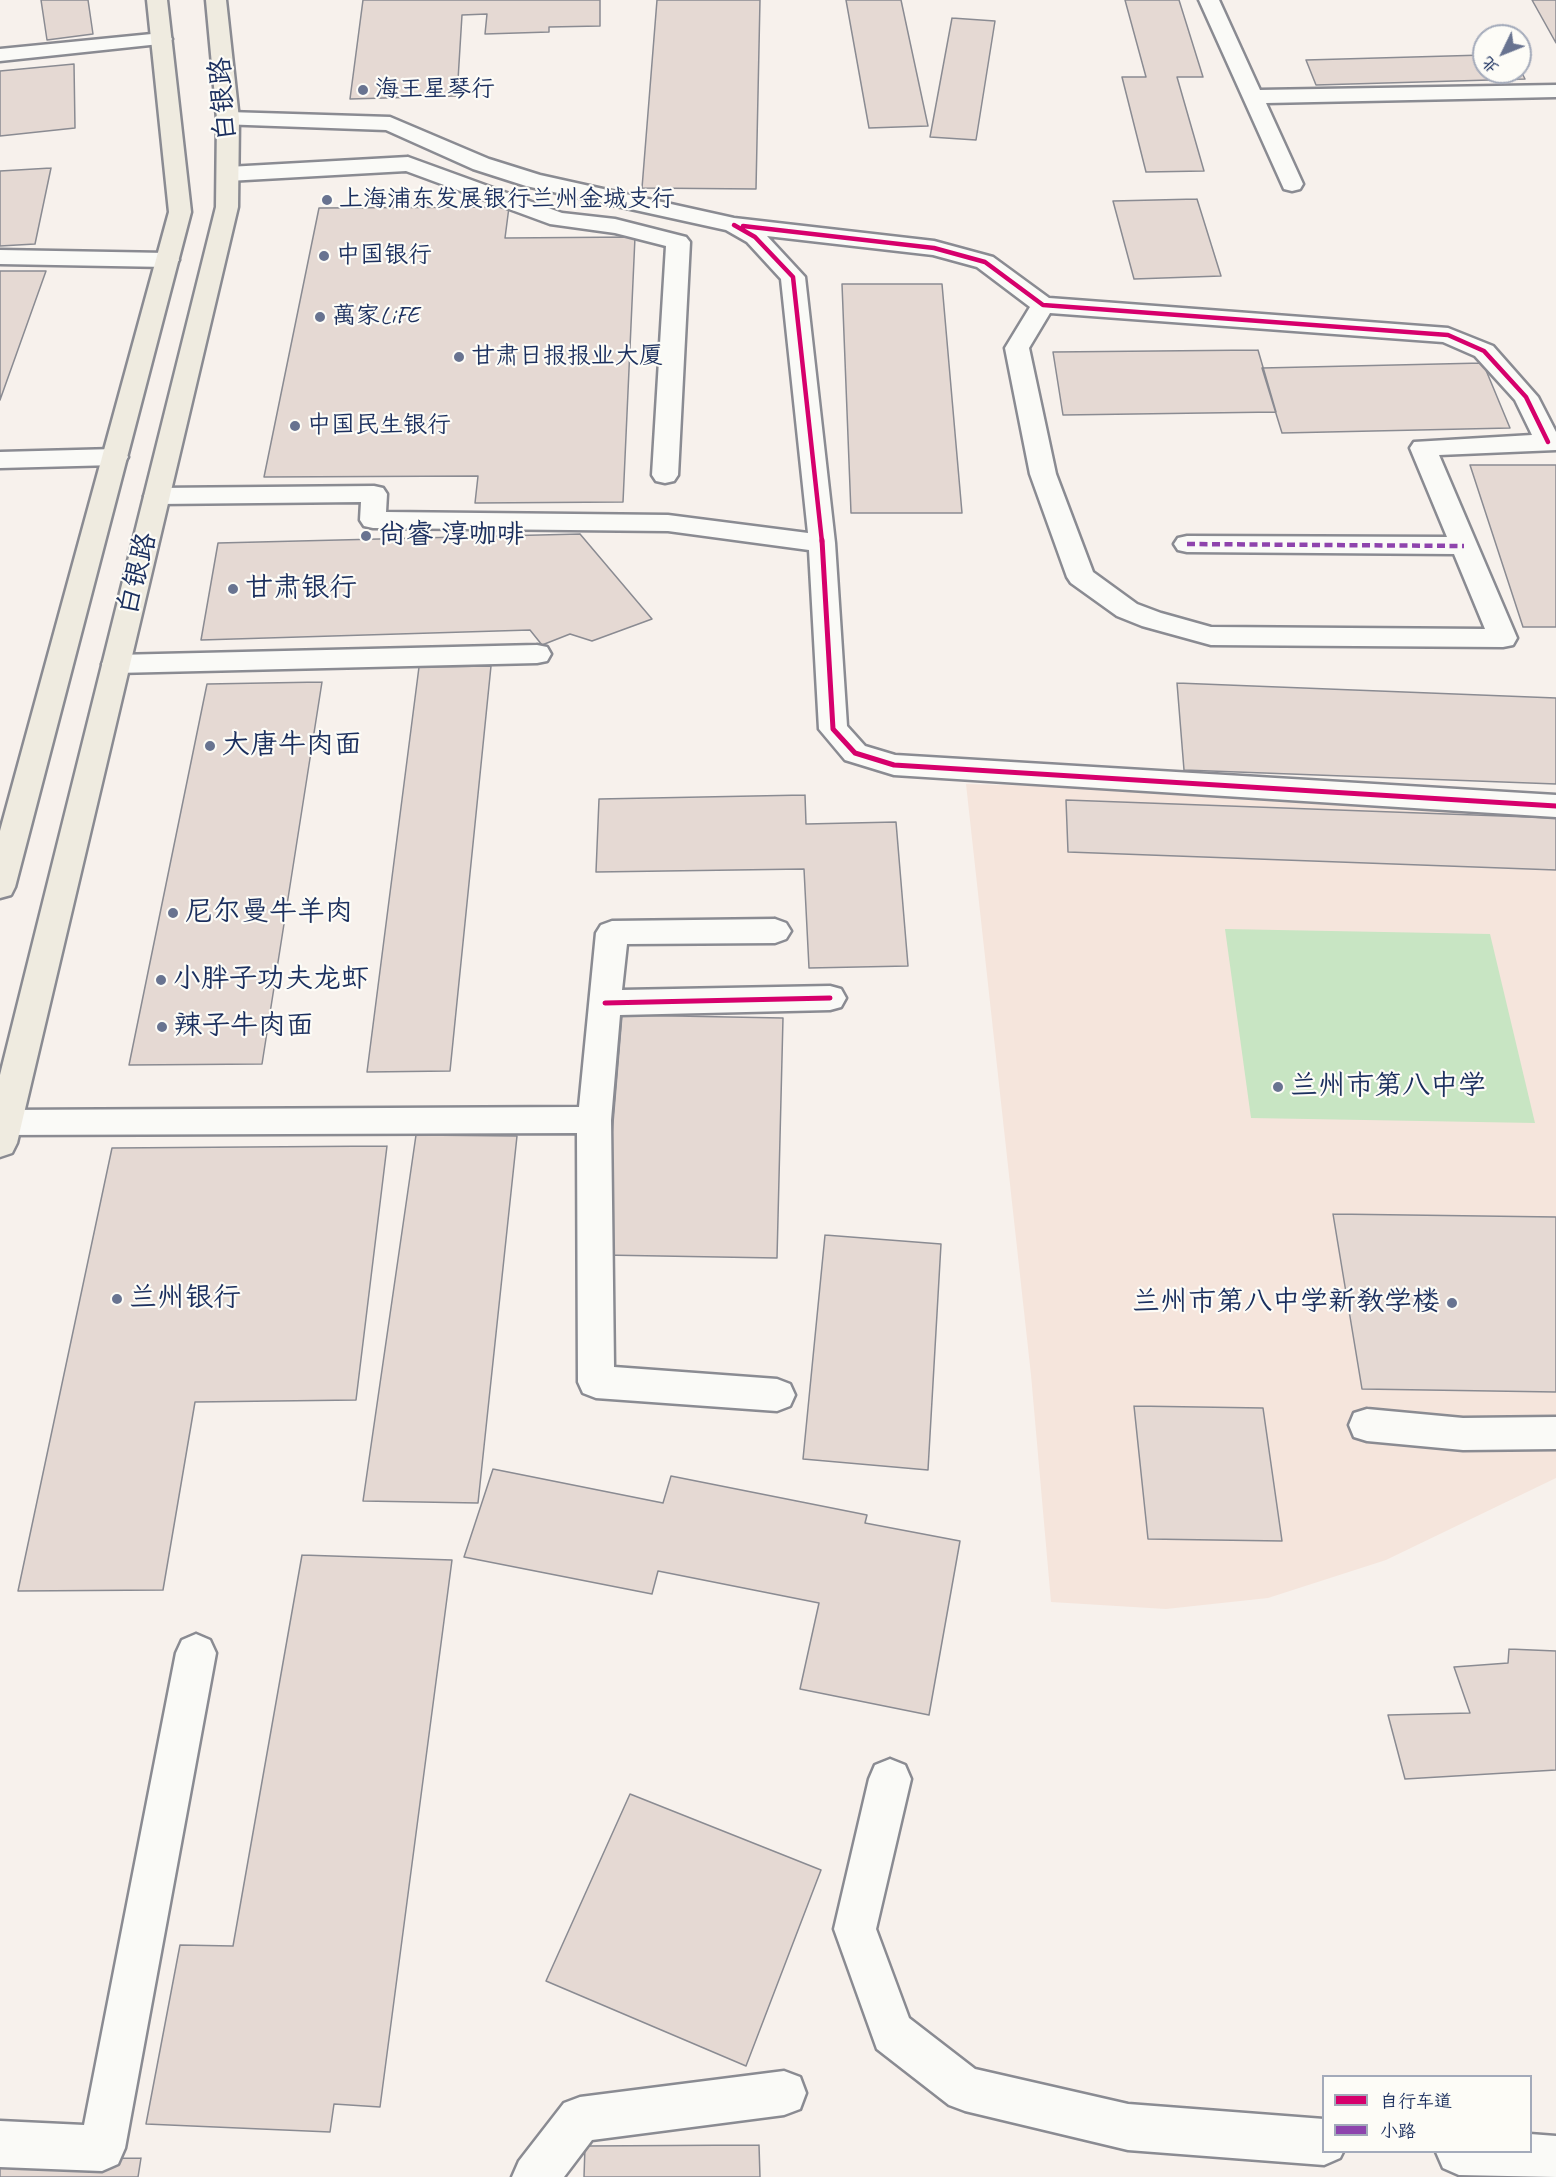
<!DOCTYPE html>
<meta charset="utf-8">
<style>
body{margin:0}
#map{position:relative;width:1556px;height:2177px;overflow:hidden;background:#f7f1ec;font-family:Caveat,"LXGW WenKai TC",sans-serif}
canvas{display:block}
.legend{position:absolute;left:1322px;top:2075px;width:210px;height:78px;box-sizing:border-box;background:#fdfcf7;border:2px solid #a3aaba;margin:0;padding:8px 10px;list-style:none;font-size:18px;color:#1b2f5e}
.legend li{display:flex;align-items:center;gap:12px;height:30px}
.legend b{width:30px;border:2px solid #a3aaba}
.north{position:absolute;left:1472px;top:24px;width:60px;height:60px;box-sizing:border-box;background:#fdfcf7;border:2px solid #a3aaba;border-radius:50%;rotate:227deg;font-size:16px;font-weight:700;line-height:24px;text-align:center;color:#1b2f5e}
.north::after{content:'';display:block;margin:auto;width:21px;height:27px;background:#687390;clip-path:polygon(50% 0,100% 100%,50% 72%,0 100%)}
</style>
<div id="map">
<canvas width="1556" height="2177"></canvas>
<ul class="legend">
<li><b style="height:8px;background:#d6006c"></b>自行车道</li>
<li><b style="height:8px;background:#8e44ad"></b>小路</li>
</ul>
<div class="north">北</div>
</div>
<script>
const c = document.querySelector('canvas').getContext('2d');
c.lineJoin = 'round';
function fill(path, color) {
  c.fillStyle = color;
  c.fill(path, 'evenodd');
}
function shape(rows) {
  const path = new Path2D();
  for (const r of rows) {
    path.moveTo(r[0], r[1]);
    for (let i = 2; i < r.length; i += 2) path.lineTo(r[i], r[i + 1]);
  }
  return path;
}
function stroke(path, color, width, dash) {
  c.strokeStyle = color;
  c.lineWidth = width;
  c.lineCap = dash ? 'butt' : 'round';
  c.setLineDash(dash || []);
  c.stroke(path);
}
function label(font, color, halo, rows, align = 'center') {
  c.font = font + ' Caveat,"LXGW WenKai TC",sans-serif';
  c.lineWidth = 4.5;
  c.setLineDash([]);
  c.textBaseline = 'middle';
  c.strokeStyle = halo;
  c.fillStyle = color;
  for (const [text, x, y, turn = 0] of rows) {
    c.save();
    c.translate(x, y);
    c.rotate((+turn || 0) * Math.PI / 180);
    c.textAlign = isNaN(turn) ? turn : align;
    if (halo) c.strokeText(text, 0, 0);
    c.fillText(text, 0, 0);
    c.restore();
  }
}
fill(shape([
 [966,784,1556,800,1556,1478,1386,1560,1268,1598,1166,1609,1051,1602,1031,1375]
]), '#f5e5dc');
fill(shape([
 [1225,929,1490,934,1535,1123,1251,1118]
]), '#c8e5c3');
const building = shape([
 [41,0,88,0,93,34,47,40,41,0],
 [363,0,600,0,600,26,549,27,549,32,485,34,487,14,462,15,457,96,350,99,363,0],
 [657,0,760,0,756,189,642,188,657,0],
 [846,0,901,0,928,126,869,128,846,0],
 [1125,0,1179,0,1203,77,1177,77,1204,171,1146,172,1122,77,1146,77,1125,0],
 [1532,0,1556,0,1556,43,1532,0],
 [952,18,995,21,976,140,930,137,952,18],
 [1484,55,1484,72,1520,72,1520,69,1525,79,1316,85,1306,60,1484,55],
 [74,64,75,128,0,136,0,71,74,64],
 [51,168,35,244,0,246,0,171,51,168],
 [1197,199,1221,276,1134,279,1113,201,1197,199],
 [509,207,505,238,635,237,623,502,475,503,478,476,264,477,319,208,509,207],
 [0,271,46,271,0,400,0,271],
 [842,284,942,284,962,513,851,513,842,284],
 [1258,350,1276,412,1063,415,1053,352,1258,350],
 [1483,363,1510,428,1282,433,1262,368,1483,363],
 [1470,465,1556,465,1556,627,1523,627,1470,465],
 [580,534,652,619,592,641,570,634,542,645,530,630,201,640,218,543,580,534],
 [491,666,450,1071,367,1072,419,667,491,666],
 [322,682,262,1064,129,1065,207,684,322,682],
 [1177,683,1556,698,1556,784,1184,770,1177,683],
 [805,795,806,824,896,822,908,966,809,968,804,869,596,872,599,799,805,795],
 [1066,800,1556,818,1556,870,1068,852,1066,800],
 [622,1015,783,1018,777,1258,602,1255,622,1015],
 [416,1135,517,1136,478,1503,363,1501,416,1135],
 [387,1146,356,1400,195,1402,163,1590,18,1591,112,1148,387,1146],
 [1333,1214,1556,1217,1556,1392,1362,1389,1333,1214],
 [825,1235,941,1244,928,1470,803,1459,825,1235],
 [1134,1406,1263,1408,1282,1541,1148,1539,1134,1406],
 [493,1469,663,1503,671,1476,867,1515,865,1523,960,1541,929,1715,800,1689,819,1603,658,1571,652,1594,464,1557,493,1469],
 [302,1555,452,1560,380,2107,334,2104,330,2132,146,2124,180,1945,233,1946,302,1555],
 [1509,1649,1556,1651,1556,1770,1405,1779,1388,1715,1470,1713,1454,1667,1508,1663,1509,1649],
 [630,1794,821,1870,746,2066,546,1981,630,1794],
 [759,2145,760,2177,584,2177,585,2146,759,2145],
 [141,2158,138,2177,0,2177,0,2160,141,2158]
]);
fill(building, '#e5d9d3');
stroke(building, '#8a8b92', 1.5);
const minor = shape([
 [1199,0,1219,0,1260,90,1556,85,1556,97,1266,103,1303,184,1300,189,1292,191,1284,189,1199,0],
 [162,33,169,35,172,39,169,43,0,61,0,49,162,33],
 [228,112,390,117,489,159,540,175,734,218,934,241,993,257,1049,298,1448,328,1493,346,1538,397,1556,432,1556,450,1439,455,1517,638,1513,645,1503,647,1211,645,1142,626,1117,616,1071,583,1067,577,1030,474,1005,348,1030,307,977,267,933,255,767,236,805,277,835,543,847,726,865,746,895,755,1556,795,1556,817,894,775,845,760,819,729,809,550,668,531,373,528,364,526,360,520,361,502,157,504,148,502,144,496,148,490,157,488,374,486,383,488,387,494,386,512,668,515,808,533,781,279,747,242,726,230,526,186,473,169,386,130,220,124,217,119,220,114,228,112],
 [1050,313,1443,342,1475,356,1515,400,1532,435,1414,442,1410,448,1447,537,1187,536,1178,538,1174,544,1178,550,1187,552,1454,554,1485,629,1211,627,1161,613,1137,604,1093,572,1056,474,1029,348,1050,313],
 [408,157,562,213,615,219,686,237,690,242,678,475,674,481,665,483,656,481,652,475,666,246,615,233,550,224,406,171,228,181,220,179,217,174,220,169,228,167,408,157],
 [0,250,167,253,175,255,179,260,175,265,167,267,0,264,0,250],
 [115,449,124,451,128,457,124,463,115,465,0,468,0,452,115,449],
 [537,645,547,647,551,654,547,661,537,663,116,673,106,671,102,664,106,657,116,655,537,645],
 [775,919,786,923,791,931,786,939,775,943,627,944,622,990,830,986,841,989,846,998,841,1007,830,1010,620,1015,611,1120,614,1367,777,1379,790,1384,795,1395,790,1406,777,1411,596,1398,583,1393,578,1382,577,1133,0,1135,0,1111,5,1110,579,1107,596,933,601,925,612,921,775,919],
 [1367,1409,1463,1418,1556,1417,1556,1449,1463,1450,1367,1441,1354,1437,1349,1425,1354,1413,1367,1409],
 [196,1634,210,1640,216,1653,125,2148,118,2164,102,2171,0,2167,0,2121,84,2125,176,1653,182,1640,196,1634],
 [890,1759,905,1765,911,1779,876,1929,909,2018,975,2069,1128,2104,1324,2119,1324,2152,1343,2152,1340,2158,1324,2165,1128,2150,965,2111,949,2105,877,2049,834,1929,869,1779,875,1765,890,1759],
 [784,2071,800,2077,806,2093,800,2109,784,2115,592,2140,564,2177,512,2177,519,2161,564,2103,580,2097,784,2071],
 [1530,2134,1556,2136,1556,2177,1459,2175,1443,2168,1436,2152,1530,2152,1530,2134]
]);
const major = shape([
 [147,0,167,0,191,212,15,887,11,895,0,898,0,831,169,212,147,0],
 [206,0,226,0,239,119,238,207,17,1143,12,1153,0,1157,0,1075,216,207,217,119,206,0]
]);
stroke(minor, '#8a8b92', 5);
stroke(major, '#8a8b92', 5);
fill(minor, '#fafaf7');
fill(major, '#efebe0');
stroke(shape([
 [1187,544,1464,546]
]), '#8e44ad', 4.5, [8, 4.5]);
stroke(shape([
 [734,225,755,237,793,277,822,542],
 [743,226,934,248,985,262,1043,305,1448,335,1484,351,1526,397,1548,442]
]), '#d6006c', 4.5);
stroke(shape([
 [822,540,833,729,855,753,894,765,1556,806],
 [605,1003,830,998]
]), '#d6006c', 5);
for (const [x, y, r, color] of [
 [363,90,6,"#687390"],
 [327,200,6,"#687390"],
 [324,256,6,"#687390"],
 [320,317,6,"#687390"],
 [459,357,6,"#687390"],
 [295,426,6,"#687390"],
 [366,536,6,"#687390"],
 [233,589,6,"#687390"],
 [210,746,6,"#687390"],
 [173,913,6,"#687390"],
 [161,980,6,"#687390"],
 [162,1027,6,"#687390"],
 [1278,1087,6,"#687390"],
 [117,1299,6,"#687390"],
 [1452,1303,6,"#687390"]
]) {
  const dot = new Path2D();
  dot.arc(x, y, r, 0, 2 * Math.PI);
  c.fillStyle = color;
  c.fill(dot);
  stroke(dot, '#fdfcf7', 2);
}
label('24px', '#1b2f5e', '#fdfcf7', [
 ["海王星琴行",375,90],
 ["上海浦东发展银行兰州金城支行",339,200],
 ["中国银行",336,256],
 ["萬家LiFE",332,317],
 ["甘肃日报报业大厦",471,357],
 ["中国民生银行",307,426]
], 'left');
label('28px', '#1b2f5e', '#fdfcf7', [
 ["白银路",224,99,-94],
 ["白银路",138,574,-76]
]);
label('28px', '#1b2f5e', '#fdfcf7', [
 ["尚睿 淳咖啡",378,536],
 ["甘肃银行",245,589],
 ["大唐牛肉面",222,746],
 ["尼尔曼牛羊肉",185,913],
 ["小胖子功夫龙虾",173,980],
 ["辣子牛肉面",174,1027],
 ["兰州市第八中学",1290,1087],
 ["兰州银行",129,1299],
 ["兰州市第八中学新教学楼",1440,1303,"right"]
], 'left');
</script>
